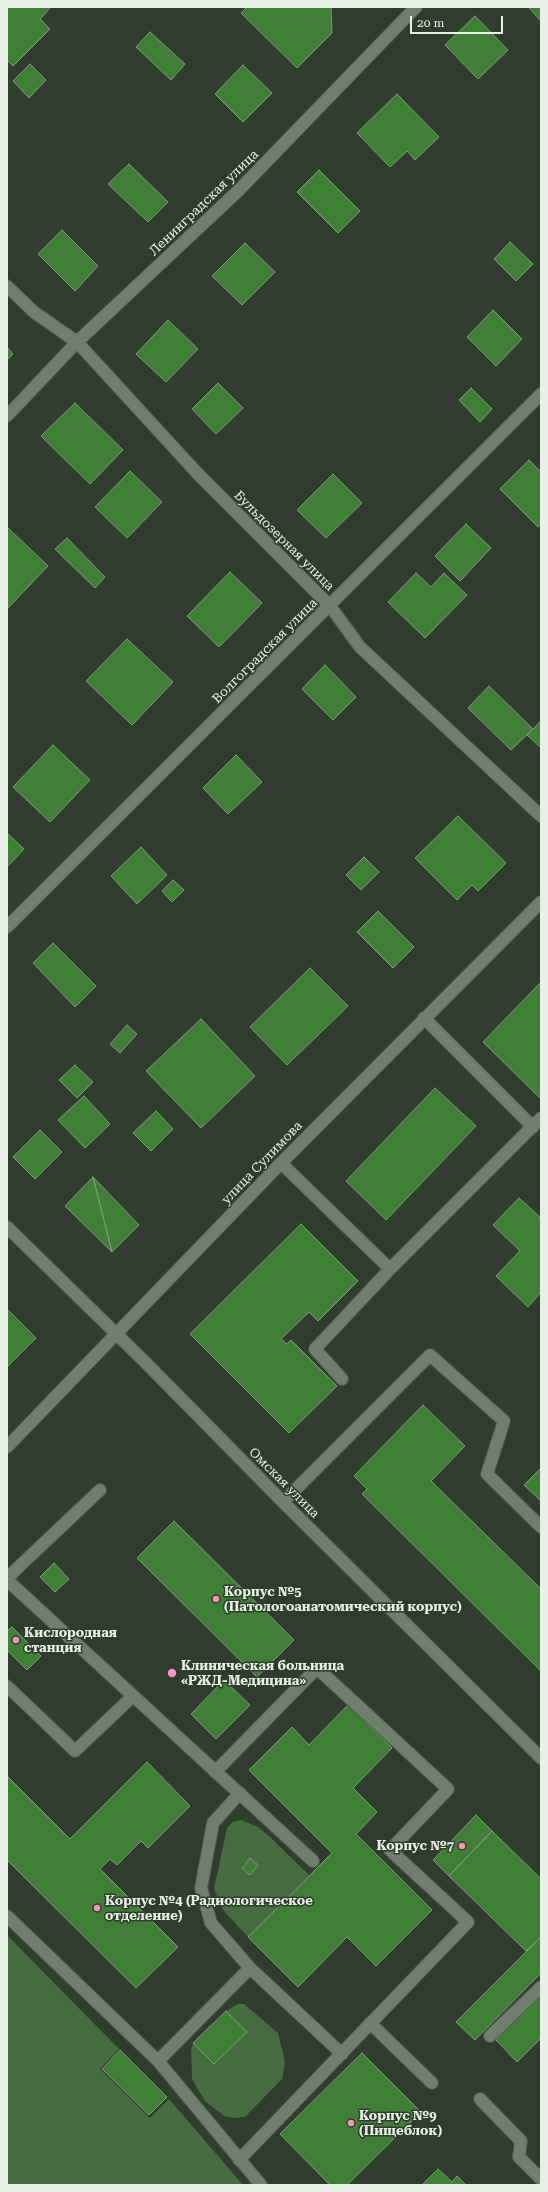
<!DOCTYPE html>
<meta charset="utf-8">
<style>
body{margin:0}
#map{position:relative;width:548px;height:2192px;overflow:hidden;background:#303c2d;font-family:"Roboto Serif",serif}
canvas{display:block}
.frame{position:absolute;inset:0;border:8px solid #e9f0e7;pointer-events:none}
.scale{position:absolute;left:410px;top:16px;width:93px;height:18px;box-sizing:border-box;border:2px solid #e9f0e7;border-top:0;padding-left:5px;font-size:12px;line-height:14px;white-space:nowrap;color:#e9f0e7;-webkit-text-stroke:3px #303c2d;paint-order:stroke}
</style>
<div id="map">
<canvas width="548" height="2192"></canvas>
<div class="frame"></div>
<div class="scale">20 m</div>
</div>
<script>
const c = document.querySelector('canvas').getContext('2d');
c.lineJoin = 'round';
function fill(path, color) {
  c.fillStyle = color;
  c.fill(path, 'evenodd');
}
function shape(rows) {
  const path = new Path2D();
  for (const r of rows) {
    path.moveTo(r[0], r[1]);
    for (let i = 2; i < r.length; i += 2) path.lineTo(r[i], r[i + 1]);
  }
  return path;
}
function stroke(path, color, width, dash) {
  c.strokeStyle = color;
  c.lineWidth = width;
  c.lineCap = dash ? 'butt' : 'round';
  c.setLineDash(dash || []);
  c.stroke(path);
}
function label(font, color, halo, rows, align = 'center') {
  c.font = font + ' "Roboto Serif",serif';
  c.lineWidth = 3;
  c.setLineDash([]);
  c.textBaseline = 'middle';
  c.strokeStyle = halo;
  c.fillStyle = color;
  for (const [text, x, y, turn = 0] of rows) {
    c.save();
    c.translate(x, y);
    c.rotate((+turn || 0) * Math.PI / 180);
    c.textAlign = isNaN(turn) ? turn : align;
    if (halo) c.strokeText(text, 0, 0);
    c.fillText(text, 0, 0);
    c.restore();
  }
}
fill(shape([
 [241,1820,258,1827,269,1836,309,1875,248,1937,223,1910,214,1889,227,1828,233,1822],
 [250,1858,258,1865,250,1875,242,1867],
 [7,1935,119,2049,100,2069,150,2118,169,2099,243,2185,7,2185],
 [238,2004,244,2004,278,2033,285,2062,282,2079,245,2117,234,2118,224,2116,205,2101,192,2079,191,2050,193,2043,214,2064,247,2032,226,2011]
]), '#456d3f');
const building = shape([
 [7,7,51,7,40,19,50,29,13,66,7,60,7,7],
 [247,7,331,7,332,33,297,68,241,13,247,7],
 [528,7,541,7,541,21,528,7],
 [475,16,508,50,478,79,445,45,475,16],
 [150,32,185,64,171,80,136,47,150,32],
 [30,64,46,80,29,98,13,81,30,64],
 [243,65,272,93,243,122,215,94,243,65],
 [397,94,439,137,415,160,407,151,390,167,357,133,397,94],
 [129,164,168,202,148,222,108,184,129,164],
 [319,170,360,211,338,233,297,192,319,170],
 [62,230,98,266,75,291,38,254,62,230],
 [510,242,533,264,516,281,494,259,510,242],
 [245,243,275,272,242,305,212,276,245,243],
 [493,310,522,339,496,366,467,337,493,310],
 [168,320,198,349,166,382,136,354,168,320],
 [7,347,13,354,7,360,7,347],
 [218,383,243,408,216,434,192,409,218,383],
 [471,388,492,409,480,422,459,400,471,388],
 [75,403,123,450,90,484,41,436,75,403],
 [529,460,541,472,541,524,538,527,500,489,529,460],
 [130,471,162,502,127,538,95,507,130,471],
 [333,474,362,503,326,538,297,510,333,474],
 [466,524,491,548,460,581,435,556,466,524],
 [7,527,48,566,7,609,7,527],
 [67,538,105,577,95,588,55,549,67,538],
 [230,572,262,603,219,647,187,616,230,572],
 [416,573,431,587,444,573,467,595,425,638,388,602,416,573],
 [127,639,173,682,132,725,86,681,127,639],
 [325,665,356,697,333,720,302,689,325,665],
 [489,686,533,729,511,750,468,708,489,686],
 [541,721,541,748,527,735,541,721],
 [53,745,90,780,50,822,13,787,53,745],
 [236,755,262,782,228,814,203,788,236,755],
 [458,816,506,863,478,891,472,885,457,900,415,858,458,816],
 [7,833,24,849,7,867,7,833],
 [141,847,167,875,137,904,111,876,141,847],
 [364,857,379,872,361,890,346,875,364,857],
 [173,880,184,890,172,902,162,891,173,880],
 [378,911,414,947,393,968,357,932,378,911],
 [53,943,96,986,75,1007,33,963,53,943],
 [310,968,348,1006,287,1065,250,1027,310,968],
 [541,982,541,1099,483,1042,541,982],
 [201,1019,255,1076,201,1128,146,1071,201,1019],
 [127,1025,137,1034,120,1053,110,1044,127,1025],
 [75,1065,93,1082,77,1098,59,1080,75,1065],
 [435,1088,476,1126,386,1220,346,1181,435,1088],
 [84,1096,110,1124,85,1148,58,1120,84,1096],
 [156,1111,173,1129,151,1151,133,1133,156,1111],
 [40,1130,62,1152,35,1179,13,1157,40,1130],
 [93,1177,139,1225,112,1252,93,1177],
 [93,1177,112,1252,65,1206,93,1177],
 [519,1198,541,1218,541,1292,528,1307,496,1276,520,1251,493,1225,519,1198],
 [301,1224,358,1281,318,1321,309,1312,281,1339,287,1344,291,1340,337,1386,289,1433,190,1334,301,1224],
 [7,1309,36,1338,7,1367,7,1309],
 [423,1405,465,1446,431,1481,541,1589,541,1671,362,1494,367,1489,354,1476,423,1405],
 [541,1468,541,1501,524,1485,541,1468],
 [174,1521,294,1640,257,1677,137,1558,174,1521],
 [54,1563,69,1579,55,1592,40,1577,54,1563],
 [12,1627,41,1656,27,1670,7,1650,7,1631,12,1627],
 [224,1680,250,1705,216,1739,191,1714,224,1680],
 [348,1705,392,1748,353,1788,377,1812,356,1834,432,1910,376,1966,347,1937,298,1987,248,1937,332,1853,249,1770,292,1727,309,1745,348,1705],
 [147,1762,190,1806,148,1848,141,1841,117,1865,110,1859,100,1869,178,1947,136,1988,7,1860,7,1776,70,1839,147,1762],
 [476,1815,492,1831,449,1876,433,1860,476,1815],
 [492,1831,541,1879,541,1937,526,1951,449,1876,492,1831],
 [250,1858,258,1865,250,1875,242,1868,250,1858],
 [541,1937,541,1973,475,2040,456,2022,541,1937],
 [541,1996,541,2038,517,2062,496,2040,541,1996],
 [226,2011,247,2032,214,2064,193,2043,226,2011],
 [120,2050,167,2097,149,2115,102,2069,120,2050],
 [362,2053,421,2112,347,2185,330,2185,280,2134,362,2053],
 [438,2169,452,2182,457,2176,466,2185,422,2185,438,2169]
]);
fill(building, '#3e8034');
stroke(building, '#889686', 1);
const minor = shape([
 [7,286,34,312,77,342,198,474,330,606,360,647,541,816],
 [7,416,77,342,239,190,416,7],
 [7,927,541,394],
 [424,1018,533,1127],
 [281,1163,390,1269],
 [7,1227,144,1361,283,1502,541,1758],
 [342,1379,315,1349,390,1269,541,1118],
 [7,1447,281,1163,541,902],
 [283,1502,430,1355,504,1421,487,1474,541,1527],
 [7,1578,100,1490],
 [7,1580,313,1861],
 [7,1686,75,1751,133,1696],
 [215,1772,317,1668,448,1789,390,1850,468,1922,239,2160],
 [240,1793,213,1823,201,1888,211,1923,250,1968,342,2054],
 [7,1916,158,2061,261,2185],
 [370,2023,432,2083],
 [490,2036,541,1987],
 [158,2061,250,1968],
 [480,2099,521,2141,519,2157,541,2179]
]);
stroke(minor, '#4e584c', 14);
stroke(minor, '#707e6e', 12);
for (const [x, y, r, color] of [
 [216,1599,4,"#fc8fc3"],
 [16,1640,4,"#fc8fc3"],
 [172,1673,5,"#fc8fc3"],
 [462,1846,4,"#fc8fc3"],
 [97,1908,4,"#fc8fc3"],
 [351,2123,4,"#fc8fc3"]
]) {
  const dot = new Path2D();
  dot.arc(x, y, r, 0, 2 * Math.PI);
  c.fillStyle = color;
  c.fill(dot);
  stroke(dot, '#303c2d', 1.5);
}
label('13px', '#e9f0e7', '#303c2d', [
 ["Ленинградская улица",204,203,-44],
 ["Бульдозерная улица",284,541,45],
 ["Волгоградская улица",265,651,-45],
 ["улица Сулимова",262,1163,-46],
 ["Омская улица",284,1483,45]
]);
label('bold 13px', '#e9f0e7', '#303c2d', [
 ["Корпус №5",224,1592],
 ["(Патологоанатомический корпус)",224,1607],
 ["Кислородная",24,1633],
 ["станция",24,1648],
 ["Клиническая больница",181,1666],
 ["«РЖД-Медицина»",181,1681],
 ["Корпус №7",454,1846,"right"],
 ["Корпус №4 (Радиологическое",105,1901],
 ["отделение)",105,1916],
 ["Корпус №9",359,2116],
 ["(Пищеблок)",359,2131]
], 'left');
</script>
